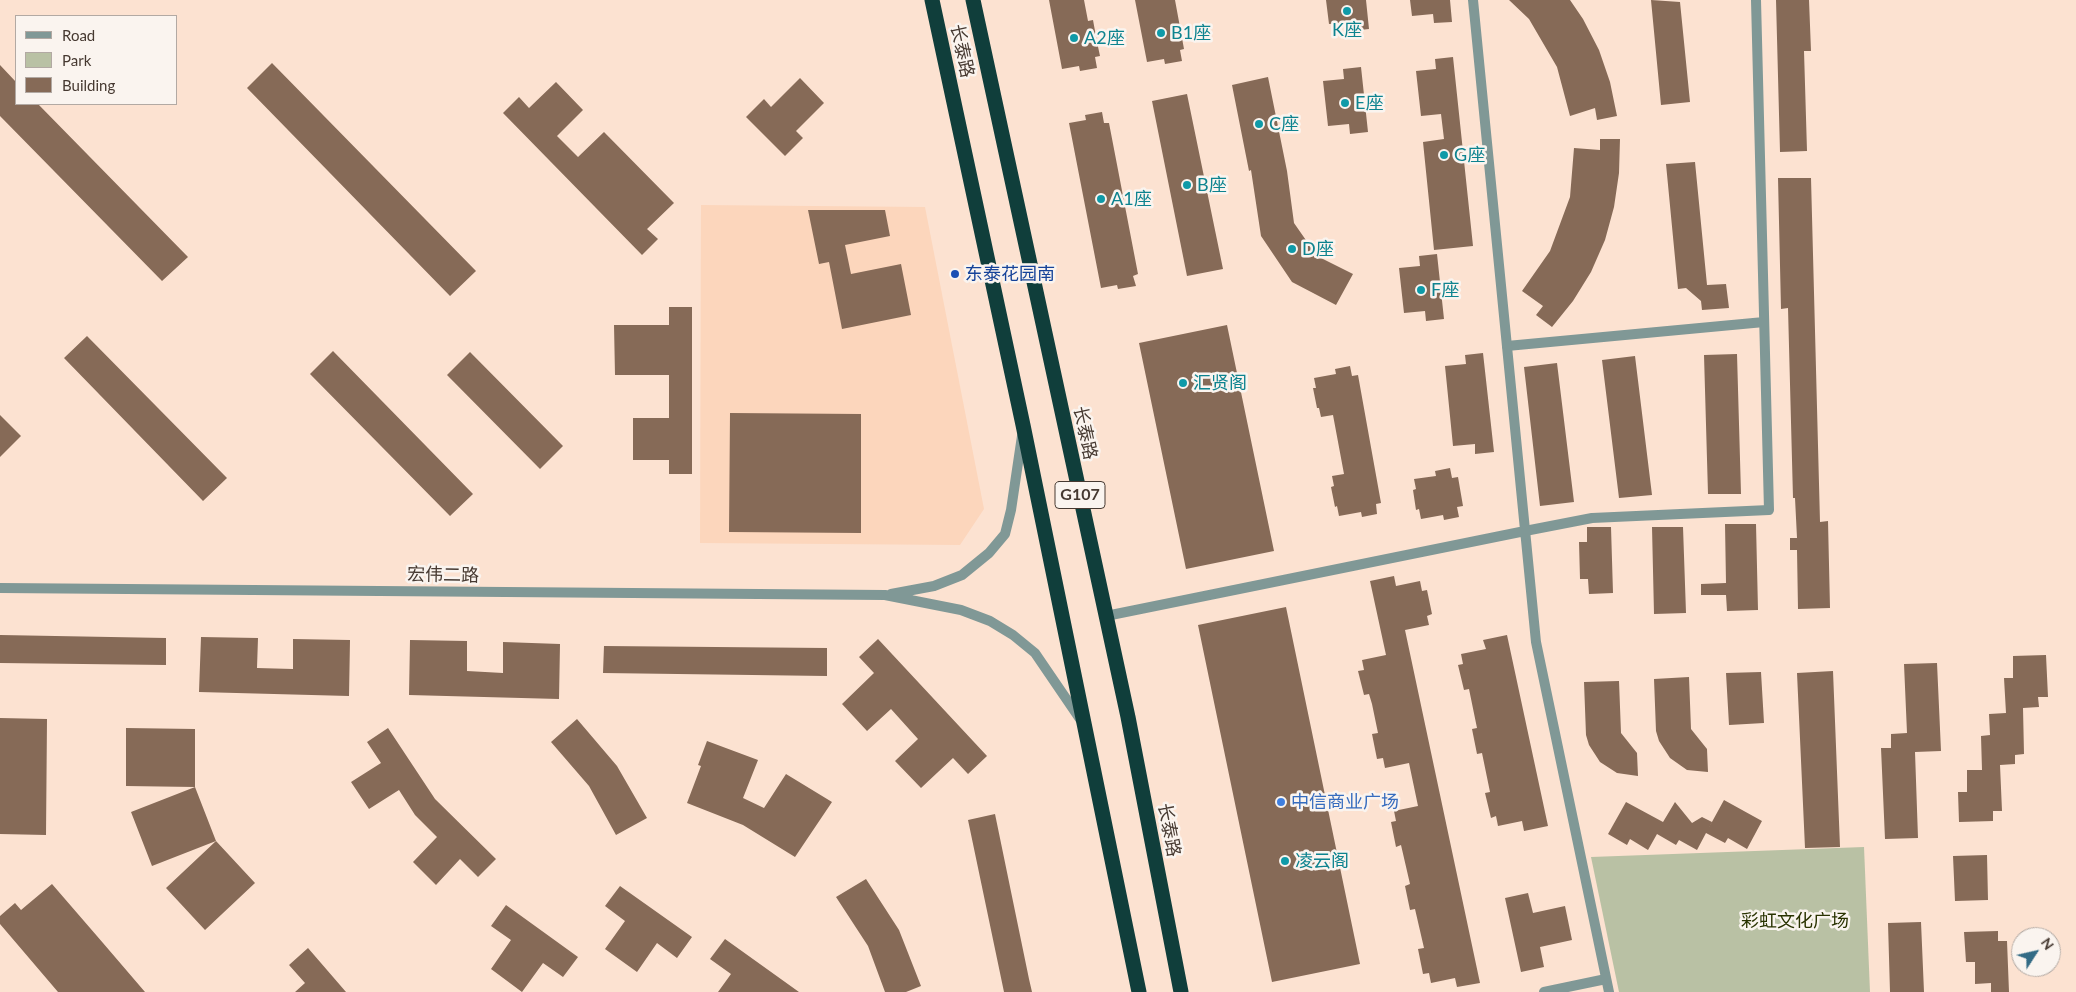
<!DOCTYPE html>
<meta charset="utf-8">
<style>
body{margin:0}
#map{position:relative;width:2076px;height:992px;overflow:hidden;background:#fce2d1;font-family:Lato,sans-serif}
canvas{display:block}
.legend{position:absolute;left:15px;top:15px;width:162px;height:90px;box-sizing:border-box;background:#faf4ef;border:1px solid #b2a9a3;margin:0;padding:6px 9px;list-style:none;font-size:15px;color:#463931}
.legend li{display:flex;align-items:center;gap:10px;height:25px}
.legend b{width:25px;border:1px solid #b2a9a3}
.north{position:absolute;left:2011px;top:927px;width:50px;height:50px;box-sizing:border-box;background:#faf4ef;border:1px solid #b2a9a3;border-radius:50%;rotate:55deg;font-size:14px;font-weight:700;line-height:20px;text-align:center;color:#463931}
.north::after{content:'';display:block;margin:auto;width:18px;height:22px;background:#336b85;clip-path:polygon(50% 0,100% 100%,50% 72%,0 100%)}
</style>
<div id="map">
<canvas width="2076" height="992"></canvas>
<ul class="legend">
<li><b style="height:6px;background:#809896"></b>Road</li>
<li><b style="height:14px;background:#b9c1a4"></b>Park</li>
<li><b style="height:14px;background:#866a57"></b>Building</li>
</ul>
<div class="north">N</div>
</div>
<script>
const c = document.querySelector('canvas').getContext('2d');
c.lineJoin = 'round';
function fill(path, color) {
  c.fillStyle = color;
  c.fill(path, 'evenodd');
}
function shape(rows) {
  const path = new Path2D();
  for (const r of rows) {
    path.moveTo(r[0], r[1]);
    for (let i = 2; i < r.length; i += 2) path.lineTo(r[i], r[i + 1]);
  }
  return path;
}
function stroke(path, color, width, dash) {
  c.strokeStyle = color;
  c.lineWidth = width;
  c.lineCap = dash ? 'butt' : 'round';
  c.setLineDash(dash || []);
  c.stroke(path);
}
function label(font, color, halo, rows, align = 'center') {
  c.font = font + ' Lato,"Noto Sans SC",sans-serif';
  c.lineWidth = 5;
  c.setLineDash([]);
  c.textBaseline = 'middle';
  c.strokeStyle = halo;
  c.fillStyle = color;
  for (const [text, x, y, turn = 0] of rows) {
    c.save();
    c.translate(x, y);
    c.rotate((+turn || 0) * Math.PI / 180);
    c.textAlign = isNaN(turn) ? turn : align;
    if (halo) c.strokeText(text, 0, 0);
    c.fillText(text, 0, 0);
    c.restore();
  }
}
fill(shape([
 [701,205,925,207,984,509,960,545,700,543]
]), '#fcd6bc');
fill(shape([
 [1864,847,1870,992,1619,992,1591,857]
]), '#b9c1a4');
fill(shape([
 [1049,0,1084,0,1088,21,1093,20,1097,42,1100,56,1095,57,1097,68,1080,71,1079,66,1062,69],
 [1135,0,1175,0,1184,49,1180,50,1182,61,1165,64,1164,59,1147,62],
 [1326,0,1366,0,1369,29,1351,31,1350,22,1329,24],
 [1410,0,1450,0,1452,22,1434,23,1433,14,1412,16],
 [1509,0,1570,0,1583,19,1599,50,1610,82,1617,116,1597,120,1595,108,1570,116,1557,67,1529,19],
 [1651,0,1680,2,1690,102,1661,105],
 [1776,0,1809,0,1811,51,1804,51,1807,151,1780,152],
 [1453,57,1473,246,1434,250,1423,142,1444,139,1441,114,1421,116,1416,71,1436,69,1435,59],
 [272,63,476,271,450,296,247,88],
 [0,65,16,82,16,104,38,104,188,257,162,281,0,116],
 [1361,67,1368,132,1350,134,1349,124,1328,126,1323,81,1344,79,1343,69],
 [1268,77,1287,171,1294,223,1317,256,1353,274,1336,305,1292,282,1261,236,1251,170,1249,171,1232,85],
 [800,78,824,103,796,131,803,138,785,156,746,117,764,99,771,107],
 [556,82,583,110,557,136,578,157,604,132,674,203,647,229,658,239,642,255,503,113,519,97,529,108],
 [1187,94,1223,269,1187,276,1152,101],
 [1102,112,1104,123,1109,123,1138,274,1133,276,1136,286,1118,289,1117,285,1101,288,1069,123,1086,120,1085,115],
 [1600,139,1620,139,1619,173,1614,207,1605,240,1591,272,1573,301,1552,327,1536,315,1543,306,1522,291,1550,251,1570,197,1574,148,1600,150],
 [1695,162,1707,285,1726,284,1729,308,1702,310,1701,301,1686,288,1678,289,1666,164],
 [1778,178,1811,178,1820,522,1828,521,1830,608,1798,609,1797,550,1790,550,1790,538,1797,538,1795,498,1793,498,1788,308,1781,309],
 [808,210,885,210,890,236,845,245,851,274,901,264,911,315,842,329,829,262,819,264],
 [1437,254,1444,319,1426,321,1425,311,1404,313,1399,268,1420,266,1419,256],
 [669,307,692,307,692,474,669,474,669,460,633,460,633,418,669,418,669,375,615,375,614,325,669,325],
 [1227,325,1274,551,1186,569,1139,343],
 [87,336,227,478,203,501,64,358],
 [333,351,473,494,450,516,310,374],
 [470,352,563,446,540,469,447,375],
 [1483,353,1494,452,1475,454,1475,444,1453,446,1445,366,1466,364,1465,355],
 [1737,354,1741,494,1708,494,1704,355],
 [1635,356,1652,495,1619,498,1602,360],
 [1557,363,1574,502,1540,506,1524,367],
 [1350,366,1352,376,1358,375,1381,503,1376,504,1377,514,1362,517,1361,512,1339,516,1337,506,1335,507,1331,487,1334,486,1332,476,1344,474,1333,415,1321,417,1319,408,1317,408,1313,388,1316,388,1314,378,1336,374,1335,369],
 [730,413,861,414,861,533,729,532],
 [0,415,21,436,0,457],
 [1450,468,1452,478,1458,477,1463,506,1457,507,1459,517,1444,520,1443,515,1421,519,1419,509,1416,510,1413,490,1416,489,1414,479,1436,476,1435,471],
 [1725,524,1756,524,1758,610,1727,611,1726,595,1701,595,1701,584,1726,583],
 [1587,527,1611,527,1613,593,1589,594,1588,579,1580,579,1579,542,1587,542],
 [1652,527,1683,527,1686,613,1654,614],
 [1394,576,1396,586,1420,581,1422,591,1427,590,1432,614,1427,616,1429,625,1405,630,1480,983,1457,987,1455,978,1431,983,1429,973,1423,974,1418,949,1424,948,1415,909,1410,910,1405,886,1410,884,1401,845,1396,847,1391,822,1396,821,1394,811,1418,806,1409,763,1385,768,1383,758,1377,759,1372,734,1378,733,1372,704,1369,694,1364,695,1358,671,1364,670,1362,660,1386,655,1370,581],
 [1286,607,1360,964,1272,982,1198,625],
 [0,635,166,638,166,665,0,663],
 [1507,635,1548,826,1524,831,1522,821,1498,826,1496,816,1491,818,1485,793,1490,792,1482,753,1477,754,1472,729,1477,728,1469,689,1464,690,1458,665,1463,664,1461,654,1486,649,1483,640],
 [201,637,258,638,257,668,293,669,293,639,350,640,349,696,199,692],
 [878,639,987,756,968,774,953,758,921,788,895,761,918,739,891,709,867,731,842,704,874,673,859,657],
 [410,640,467,641,467,671,503,673,503,642,560,644,559,699,409,695],
 [604,646,827,648,827,676,603,673],
 [2046,655,2048,697,2038,697,2039,707,2023,708,2024,754,2015,755,2015,764,2000,765,2002,811,1993,811,1993,821,1959,822,1958,792,1967,792,1967,770,1982,770,1981,736,1990,735,1989,714,2006,713,2004,678,2013,678,2013,656],
 [1937,663,1941,751,1915,752,1918,838,1885,839,1881,748,1891,748,1891,734,1907,733,1904,664],
 [1833,671,1840,847,1805,848,1797,673],
 [1761,672,1764,723,1729,725,1726,673],
 [1689,677,1691,729,1707,749,1708,772,1687,770,1670,758,1659,741,1656,731,1654,679],
 [1619,681,1621,733,1637,753,1638,776,1617,773,1600,762,1589,745,1586,735,1584,682],
 [0,718,47,719,46,835,0,834],
 [577,719,617,766,647,818,616,835,589,786,551,742],
 [126,728,195,729,195,787,126,786],
 [388,728,435,799,496,859,478,877,460,859,436,885,413,862,437,837,415,815,399,790,369,809,351,782,381,763,367,742],
 [707,741,758,760,743,798,764,808,786,774,832,802,795,857,743,825,687,803,701,766,698,765],
 [195,787,216,841,152,866,131,812],
 [1724,800,1762,821,1747,849,1728,838,1725,843,1706,833,1697,850,1679,840,1676,845,1657,834,1648,850,1630,839,1627,845,1608,834,1626,802,1663,822,1675,802,1692,823,1702,817,1712,822,1707,831],
 [995,814,1029,979,1032,992,1004,992,968,820],
 [216,841,255,883,205,930,166,888],
 [1987,855,1988,900,1955,901,1953,856],
 [866,879,899,930,921,986,906,992,885,992,868,946,836,897],
 [52,884,103,943,145,992,58,992,0,924,0,916,15,903,21,910],
 [620,886,692,937,677,958,657,943,637,972,605,949,625,921,605,906],
 [1528,893,1533,913,1565,906,1572,940,1540,947,1544,967,1521,972,1505,898],
 [506,905,578,957,563,977,543,963,522,992,491,969,511,940,491,926],
 [1921,922,1924,992,1890,992,1888,923],
 [1998,931,1998,941,2007,941,2009,992,1991,992,1991,983,1975,984,1975,962,1966,962,1964,932],
 [725,939,799,992,718,992,731,974,710,959],
 [308,948,346,992,295,992,305,983,289,965]
]), '#866a57');
stroke(shape([
 [1507,346,1764,322],
 [1525,531,1592,518,1769,510,1756,0]
]), '#809896', 10);
stroke(shape([
 [1473,0,1536,642,1609,992],
 [0,588,885,595,961,610,990,621,1013,635,1035,653,1080,719],
 [891,594,934,586,962,575,989,553,1005,534,1011,510,1022,436],
 [1106,616,1525,531],
 [1544,992,1606,979]
]), '#809896', 10);
stroke(shape([
 [932,0,1023,425,1139,992],
 [973,0,1128,717,1181,992]
]), '#103e3b', 15);
for (const [x, y, r, color] of [
 [1347,11,5,"#0f9aa8"],
 [1161,33,5,"#0f9aa8"],
 [1074,38,5,"#0f9aa8"],
 [1345,103,5,"#0f9aa8"],
 [1259,124,5,"#0f9aa8"],
 [1444,155,5,"#0f9aa8"],
 [1187,185,5,"#0f9aa8"],
 [1101,199,5,"#0f9aa8"],
 [1292,249,5,"#0f9aa8"],
 [955,274,5,"#1a4fb4"],
 [1421,290,5,"#0f9aa8"],
 [1183,383,5,"#0f9aa8"],
 [1281,802,5,"#3f7fe0"],
 [1285,861,5,"#0f9aa8"]
]) {
  const dot = new Path2D();
  dot.arc(x, y, r, 0, 2 * Math.PI);
  c.fillStyle = color;
  c.fill(dot);
  stroke(dot, '#faf4ef', 2);
}
for (const [x, y, w] of [
 [1080,495,50]
]) {
  const box = new Path2D();
  box.roundRect(x - w / 2, y - 13.5, w, 27, 4);
  c.fillStyle = '#faf4ef';
  c.fill(box);
  stroke(box, '#463931', 1);
}
label('bold 16px', '#463931', null, [
 ["G107",1080,495]
]);
label('18px', '#0d838f', '#faf4ef', [
 ["K座",1347,30,"center"],
 ["B1座",1171,33],
 ["A2座",1084,38],
 ["E座",1355,103],
 ["C座",1269,124],
 ["G座",1454,155],
 ["B座",1197,185],
 ["A1座",1111,199],
 ["D座",1302,249],
 ["F座",1431,290],
 ["汇贤阁",1193,383],
 ["凌云阁",1295,861]
], 'left');
label('18px', '#463931', '#faf4ef', [
 ["长泰路",962,51,78],
 ["长泰路",1085,433,78],
 ["宏伟二路",443,575,1],
 ["长泰路",1169,830,79]
]);
label('18px', '#164399', '#faf4ef', [
 ["东泰花园南",965,274]
], 'left');
label('18px', '#366cbe', '#faf4ef', [
 ["中信商业广场",1291,802]
], 'left');
label('18px', '#293200', '#faf4ef', [
 ["彩虹文化广场",1795,921]
]);
</script>
